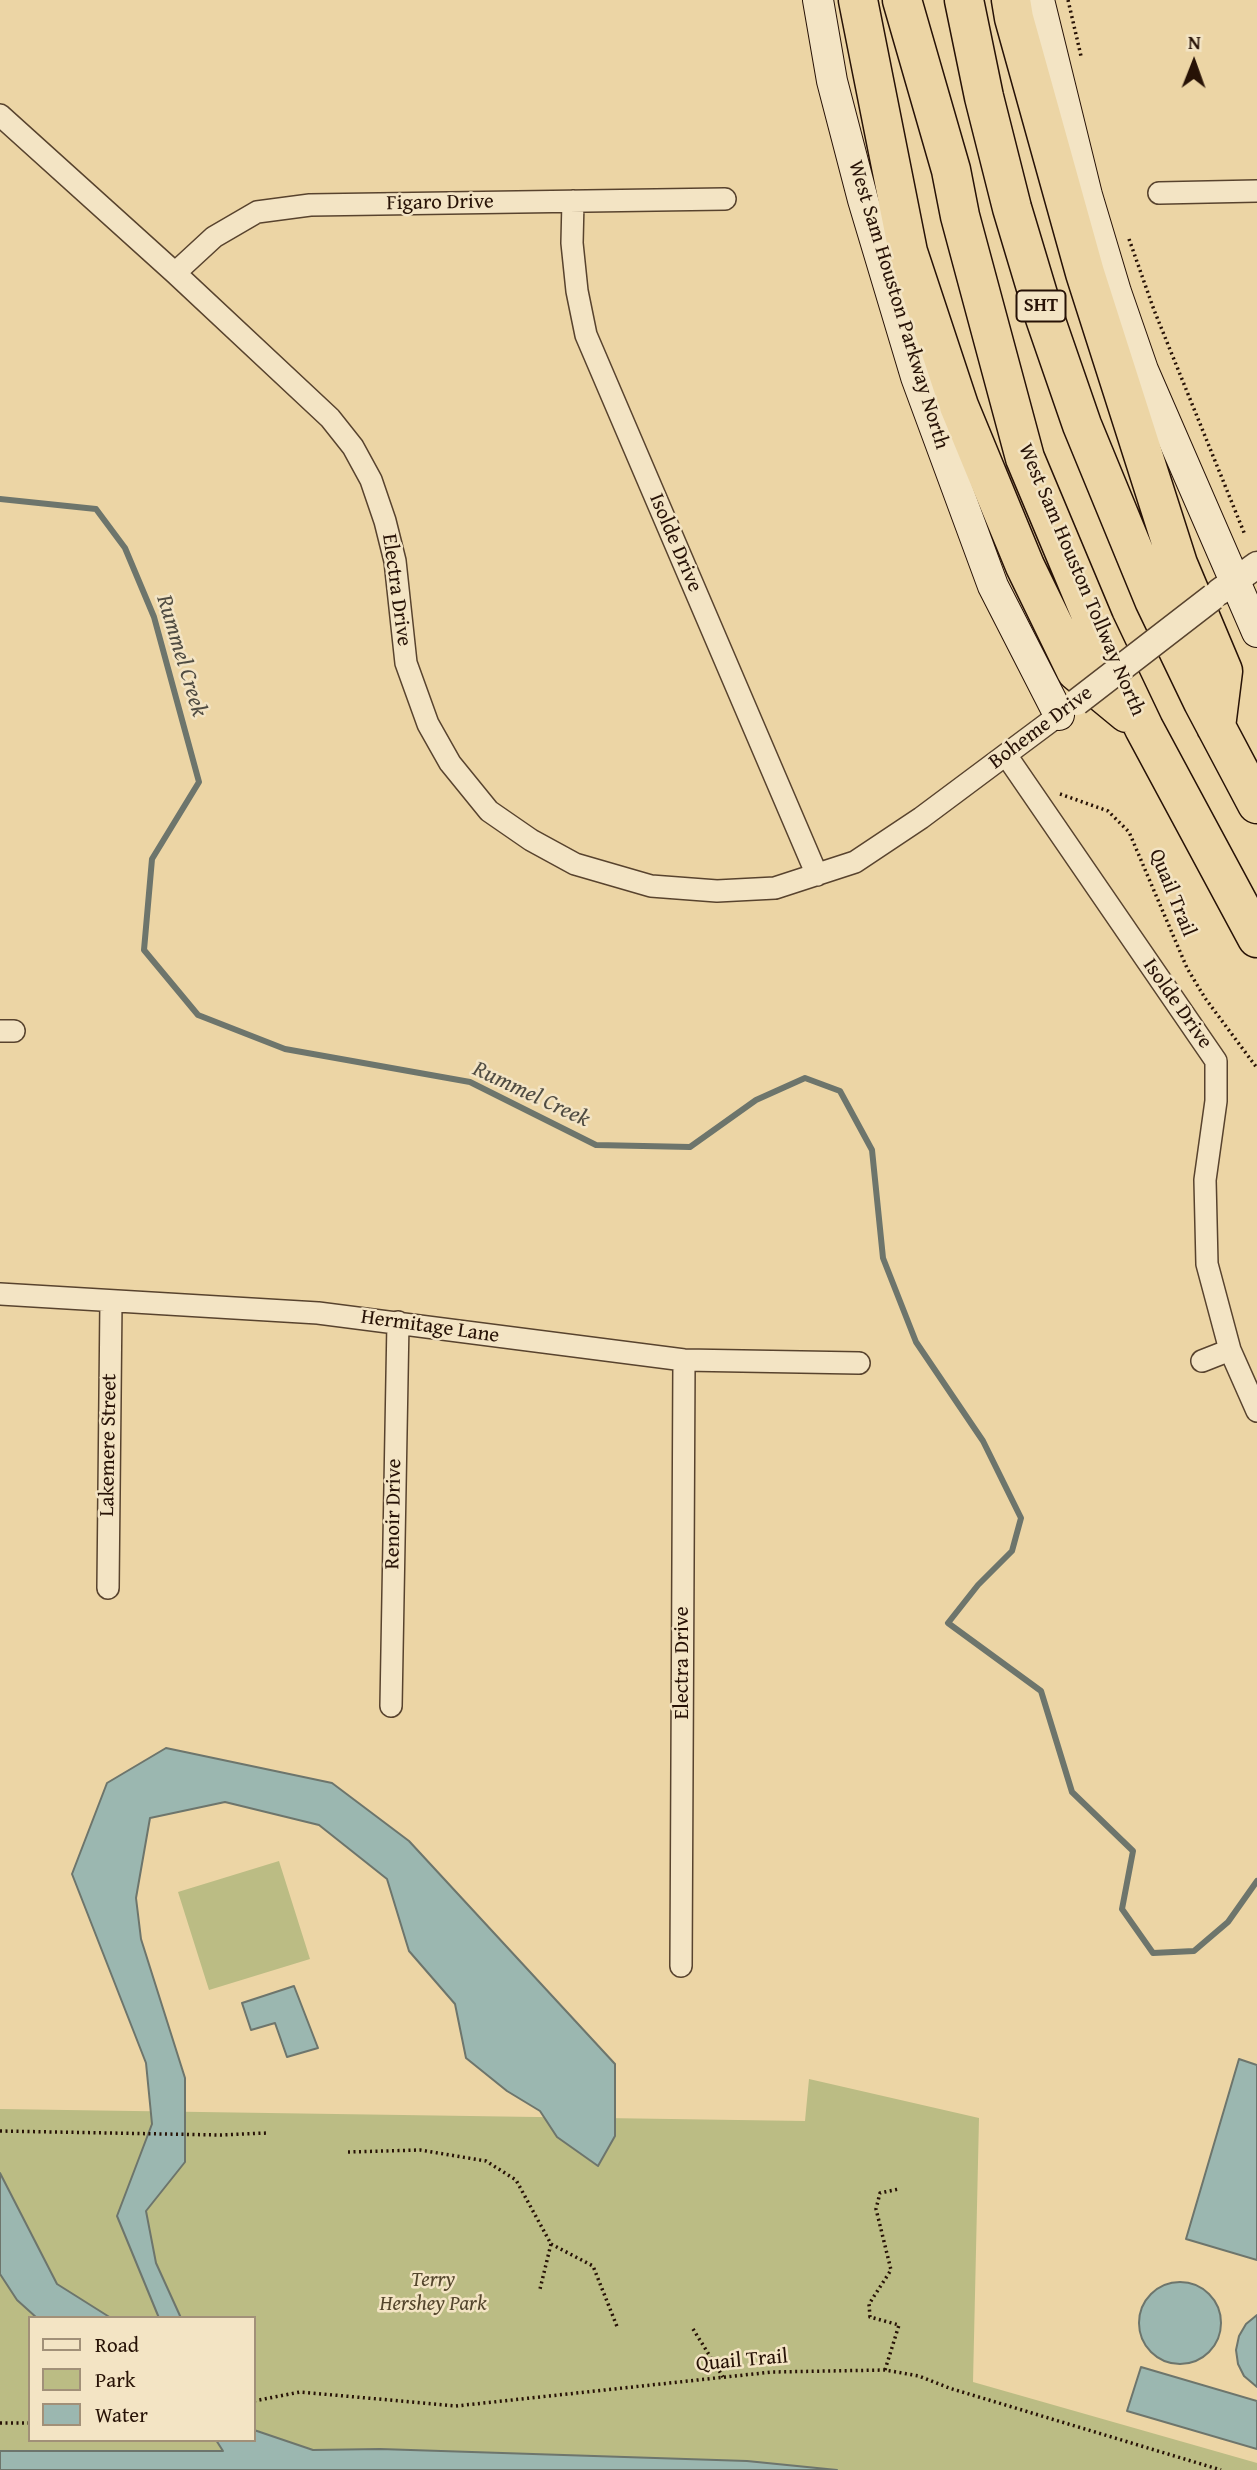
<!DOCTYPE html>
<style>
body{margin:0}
#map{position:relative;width:1257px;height:2470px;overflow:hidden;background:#ecd5a5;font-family:"Gentium Book Plus",serif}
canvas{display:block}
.legend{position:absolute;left:28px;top:2316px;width:228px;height:126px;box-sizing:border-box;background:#f3e4c4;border:2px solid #a19078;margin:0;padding:9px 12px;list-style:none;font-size:21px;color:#271206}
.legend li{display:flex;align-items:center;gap:14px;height:35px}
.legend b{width:35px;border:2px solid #a19078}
.north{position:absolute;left:1159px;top:28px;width:70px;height:70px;-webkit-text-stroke:5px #f3e4c4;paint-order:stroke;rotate:1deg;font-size:19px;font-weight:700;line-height:28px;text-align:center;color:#271206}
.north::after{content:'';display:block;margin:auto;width:24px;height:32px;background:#271206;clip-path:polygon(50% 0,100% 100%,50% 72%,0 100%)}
</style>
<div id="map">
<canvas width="1257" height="2470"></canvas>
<ul class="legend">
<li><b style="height:9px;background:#f3e4c4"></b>Road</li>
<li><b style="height:19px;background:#bbbc84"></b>Park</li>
<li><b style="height:19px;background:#9bb7b0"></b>Water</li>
</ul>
<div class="north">N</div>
</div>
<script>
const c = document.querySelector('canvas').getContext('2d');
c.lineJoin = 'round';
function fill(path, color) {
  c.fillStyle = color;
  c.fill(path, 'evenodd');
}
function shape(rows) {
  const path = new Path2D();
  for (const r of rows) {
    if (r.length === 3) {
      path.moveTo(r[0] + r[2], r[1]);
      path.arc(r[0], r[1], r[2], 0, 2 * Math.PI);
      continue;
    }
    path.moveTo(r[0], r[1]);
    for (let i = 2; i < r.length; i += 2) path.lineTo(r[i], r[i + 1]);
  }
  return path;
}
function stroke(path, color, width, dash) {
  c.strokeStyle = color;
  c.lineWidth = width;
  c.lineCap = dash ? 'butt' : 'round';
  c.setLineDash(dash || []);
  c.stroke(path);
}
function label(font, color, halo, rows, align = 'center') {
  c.font = font + ' "Gentium Book Plus",serif';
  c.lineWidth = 5;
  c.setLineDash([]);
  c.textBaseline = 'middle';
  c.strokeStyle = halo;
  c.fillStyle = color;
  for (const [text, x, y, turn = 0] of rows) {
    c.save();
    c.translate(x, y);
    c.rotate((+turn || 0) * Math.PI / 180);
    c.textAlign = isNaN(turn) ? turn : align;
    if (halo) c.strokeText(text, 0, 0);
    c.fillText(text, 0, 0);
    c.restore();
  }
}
fill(shape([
 [279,1861,310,1959,209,1990,178,1892],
 [809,2079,979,2118,973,2382,1257,2463,1257,2470,0,2470,0,2109,805,2121],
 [30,2318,254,2318,254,2440,30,2440]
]), '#bbbc84');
const water = shape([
 [166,1748,332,1783,409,1841,615,2064,615,2136,598,2166,557,2137,540,2111,507,2091,466,2058,455,2004,409,1951,387,1879,319,1825,225,1802,150,1818,136,1898,141,1939,185,2078,185,2162,146,2211,156,2263,181,2318,159,2318,117,2216,152,2124,146,2063,72,1874,107,1783,166,1748],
 [294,1986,318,2048,287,2057,275,2023,251,2030,242,2003,294,1986],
 [1239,2059,1257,2065,1257,2260,1186,2239,1239,2059],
 [0,2173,57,2284,111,2318,37,2318,17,2300,0,2274,0,2173],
 [1180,2323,41],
 [1257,2315,1257,2387,1244,2376,1238,2364,1236,2350,1239,2336,1246,2324,1257,2315],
 [1141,2367,1257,2401,1257,2449,1127,2411,1141,2367],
 [254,2430,313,2450,380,2449,747,2461,837,2470,0,2470,0,2451,223,2451,216,2440,254,2440,254,2430]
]);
fill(water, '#9bb7b0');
stroke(water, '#6d756c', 2);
stroke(shape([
 [0,499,96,509,125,548,154,617,199,782,152,859,144,950,198,1015,285,1049,470,1082,596,1145,690,1147,756,1100,805,1078,840,1091,872,1150,883,1258,916,1342,983,1441,1021,1518,1012,1551,978,1585,948,1623,1041,1691,1072,1792,1133,1851,1122,1909,1153,1953,1194,1951,1228,1922,1257,1881]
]), '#6d756c', 6);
const minor = shape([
 [0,115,175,273,330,418,353,447,371,480,385,521,395,561,406,663,428,724,450,763,489,811,531,840,575,864,651,886,717,891,775,888,855,862,921,818,1059,715],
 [1159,193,1257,191],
 [573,201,572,243,577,291,586,335,817,875],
 [175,273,214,237,257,212,310,205,725,199],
 [1006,755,1216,1061,1216,1101,1205,1180,1207,1264,1230,1350,1257,1411],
 [0,1031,14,1031],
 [0,1294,318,1313,684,1360,859,1363],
 [1202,1361,1230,1350],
 [108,1588,111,1301],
 [391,1706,398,1322],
 [681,1966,684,1360]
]);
const tertiary = shape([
 [1219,592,1257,565]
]);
const secondary = shape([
 [818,0,832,81,863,200,916,377,993,586,1059,715],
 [1039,0,1087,195,1116,292,1143,370,1257,632]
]);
const motorway = shape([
 [858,0,908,252,959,406,1025,566,1076,671,1127,713],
 [902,0,951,170,960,216,1025,458,1095,625,1144,728,1257,938],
 [964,0,984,97,1012,208,1045,318,1082,425,1154,600,1203,702,1257,804],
 [1011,0,1014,18,1085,273,1178,564,1223,671,1216,727]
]);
stroke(minor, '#58432e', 24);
stroke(tertiary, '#58432e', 29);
stroke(secondary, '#271206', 32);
stroke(motorway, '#271206', 41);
stroke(shape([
 [1068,0,1081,56],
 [1129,239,1154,310,1245,535],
 [1060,794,1108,811,1129,832,1187,968,1205,998,1257,1068],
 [0,2131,220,2135,267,2133],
 [348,2152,420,2150,486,2161,516,2180,551,2244,540,2289],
 [551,2244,593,2266,618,2329],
 [693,2329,723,2377],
 [885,2370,899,2325,870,2317,869,2304,891,2270,876,2209,880,2193,899,2189],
 [254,2401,300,2392,456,2406,772,2372,885,2370,919,2376,949,2388,1221,2470],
 [0,2423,30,2423]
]), '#271206', 3.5, [2, 3.5]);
stroke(minor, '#f3e4c4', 21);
stroke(tertiary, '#f3e4c4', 26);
stroke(secondary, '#f3e4c4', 30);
stroke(motorway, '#ecd5a5', 38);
const tertiaryBridge = shape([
 [1077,702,1213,597]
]);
stroke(tertiaryBridge, '#58432e', 29, []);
stroke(tertiaryBridge, '#f3e4c4', 26);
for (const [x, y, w] of [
 [1041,306,49]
]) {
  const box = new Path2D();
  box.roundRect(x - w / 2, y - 15.5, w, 31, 5);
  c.fillStyle = '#f3e4c4';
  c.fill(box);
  stroke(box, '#271206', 2);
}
label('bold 19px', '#271206', null, [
 ["SHT",1041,306]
]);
label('21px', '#271206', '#f3e4c4', [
 ["Figaro Drive",440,203,-1],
 ["West Sam Houston Parkway North",898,305,73],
 ["Isolde Drive",675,543,67],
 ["West Sam Houston Tollway North",1081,580,67],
 ["Electra Drive",396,590,82],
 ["Boheme Drive",1041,728,-37],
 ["Quail Trail",1172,893,68],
 ["Isolde Drive",1177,1004,55],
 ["Hermitage Lane",430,1327,8],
 ["Lakemere Street",109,1445,-89],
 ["Renoir Drive",394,1514,-89],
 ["Electra Drive",683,1663,-90],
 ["Quail Trail",742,2361,-5]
]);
label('italic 21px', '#53452c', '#f3e4c4', [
 ["Terry",433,2281],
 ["Hershey Park",433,2305]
]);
label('italic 23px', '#504c42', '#f3e4c4', [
 ["Rummel Creek",181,656,73],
 ["Rummel Creek",531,1095,25]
]);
</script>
